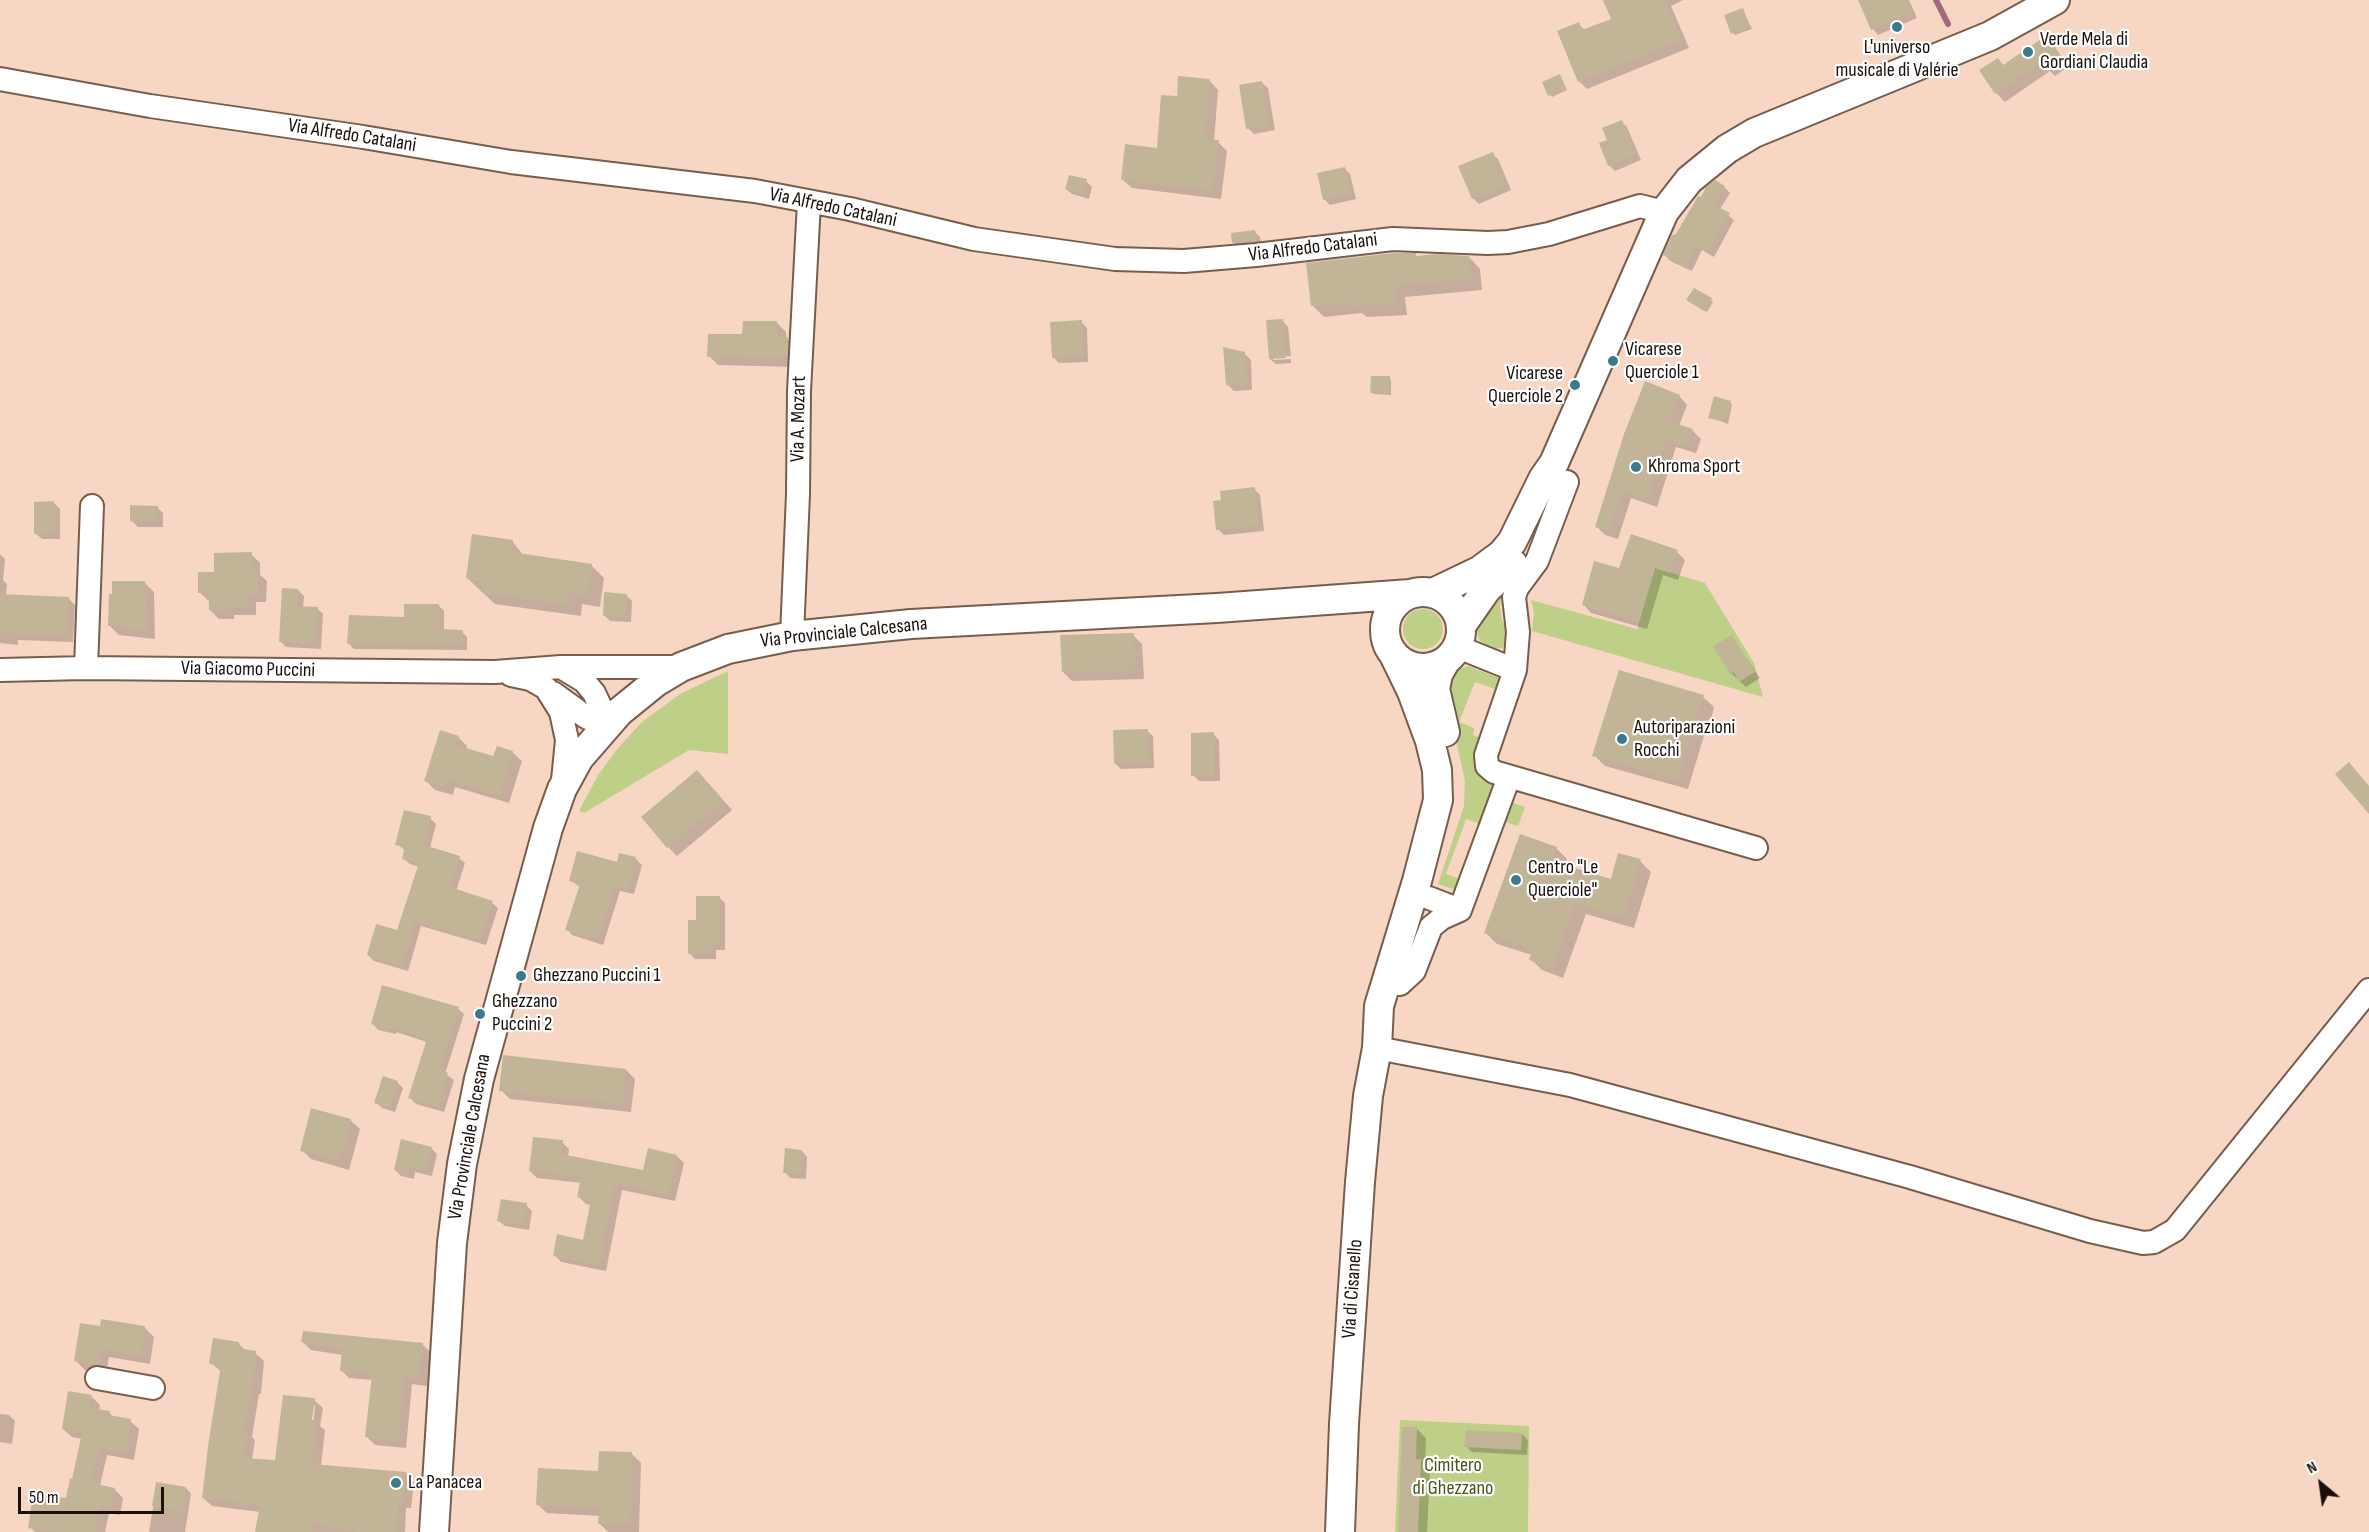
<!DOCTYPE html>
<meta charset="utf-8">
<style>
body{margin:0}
#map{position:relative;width:2369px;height:1532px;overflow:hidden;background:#f7d7c3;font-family:"Sofia Sans Condensed",sans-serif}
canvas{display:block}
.north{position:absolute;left:2291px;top:1454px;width:60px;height:60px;-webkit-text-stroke:4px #fff;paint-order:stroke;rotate:331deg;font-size:16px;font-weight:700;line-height:24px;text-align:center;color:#1a1009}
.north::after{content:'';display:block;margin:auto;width:21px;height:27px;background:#1a1009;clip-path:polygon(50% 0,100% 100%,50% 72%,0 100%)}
.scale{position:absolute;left:18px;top:1487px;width:146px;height:27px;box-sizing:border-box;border:3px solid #1a1009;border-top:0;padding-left:8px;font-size:18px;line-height:21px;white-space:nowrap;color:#1a1009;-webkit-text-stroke:4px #fff;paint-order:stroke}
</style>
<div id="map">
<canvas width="2369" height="1532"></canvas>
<div class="north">N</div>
<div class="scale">50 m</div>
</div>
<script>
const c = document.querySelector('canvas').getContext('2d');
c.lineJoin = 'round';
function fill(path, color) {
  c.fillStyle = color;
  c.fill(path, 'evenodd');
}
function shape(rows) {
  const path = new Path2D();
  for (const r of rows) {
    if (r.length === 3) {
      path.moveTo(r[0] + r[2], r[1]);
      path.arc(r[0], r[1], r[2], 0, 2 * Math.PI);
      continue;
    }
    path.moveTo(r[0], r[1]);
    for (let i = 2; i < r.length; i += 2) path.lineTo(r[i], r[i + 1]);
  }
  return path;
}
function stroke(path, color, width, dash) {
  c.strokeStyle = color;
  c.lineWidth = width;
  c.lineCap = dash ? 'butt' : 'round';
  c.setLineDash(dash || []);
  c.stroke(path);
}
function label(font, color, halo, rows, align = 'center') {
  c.font = font + ' "Sofia Sans Condensed",sans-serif';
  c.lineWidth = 4.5;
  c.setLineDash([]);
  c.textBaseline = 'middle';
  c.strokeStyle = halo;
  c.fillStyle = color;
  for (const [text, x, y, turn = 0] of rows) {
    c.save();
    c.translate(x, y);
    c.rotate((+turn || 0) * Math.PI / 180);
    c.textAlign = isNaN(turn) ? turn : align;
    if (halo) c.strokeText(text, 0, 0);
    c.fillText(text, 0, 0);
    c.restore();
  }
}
fill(shape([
 [1655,568,1705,583,1754,663,1763,697,1532,631,1534,612,1531,600,1637,629],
 [1502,590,1500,607,1502,621,1507,628,1507,642,1502,648,1494,649,1480,641,1476,630],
 [1423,629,20],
 [1468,666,1499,678,1501,685,1495,689,1475,682,1459,722,1474,728,1473,735,1482,739,1474,758,1478,770,1497,783,1492,796,1525,807,1518,826,1486,816,1480,824,1466,819,1446,874,1460,879,1458,887,1453,889,1438,884,1464,806,1465,780,1444,689,1457,670],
 [728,671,728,754,689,750,584,813,579,811,598,775,619,747,642,722,680,694],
 [1400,1420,1529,1426,1528,1532,1395,1532]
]), '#becf87');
fill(shape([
 [1605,0,1683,0,1671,6,1689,48,1587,89,1579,81,1578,24,1585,30,1613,20],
 [1863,0,1909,0,1917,18,1878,35,1873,29],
 [1742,9,1752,29,1735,35,1733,33],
 [2047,37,2069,66,2055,76,2050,71,2005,102,1996,93,1998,60,2004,66],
 [1560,76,1567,90,1552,97,1550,95],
 [1209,80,1218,90,1214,141,1218,142,1227,151,1221,199,1132,188,1122,179,1158,149,1178,98],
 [1262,83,1268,88,1275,130,1254,134,1248,128],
 [1621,121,1627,127,1641,160,1615,171,1609,165,1609,141],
 [1492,154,1498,159,1511,190,1479,204,1473,198],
 [1344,168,1350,174,1356,199,1330,205,1324,199],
 [1086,181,1092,187,1089,199,1072,194,1066,189],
 [1724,187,1730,193,1720,209,1734,220,1714,257,1702,250,1692,271,1670,261,1665,255,1677,236],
 [1255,232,1260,237,1262,247,1240,249,1234,243],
 [1415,255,1418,258,1469,257,1480,269,1482,290,1405,297,1407,315,1367,317,1362,313,1324,317,1312,305],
 [1711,300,1713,302,1707,312,1690,302],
 [1283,321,1288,327,1291,356,1273,357,1273,360,1291,359,1291,363,1276,364,1270,359],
 [1081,322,1087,328,1088,362,1059,363,1053,357],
 [777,323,786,332,786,338,796,347,796,367,718,365,709,356,744,336],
 [1245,354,1251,360,1252,390,1234,391,1228,385],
 [1389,378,1391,380,1391,395,1374,394,1372,392],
 [1679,396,1687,405,1679,426,1692,430,1701,439,1696,453,1676,447,1657,507,1631,498,1618,539,1605,535,1597,527],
 [1730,402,1732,405,1728,424,1710,417],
 [1254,489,1260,495,1264,531,1224,535,1218,529,1223,501],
 [54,503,60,509,60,539,42,539,36,534],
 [157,507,163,513,163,527,138,527,132,521],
 [512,541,524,556,591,565,604,578,600,607,582,604,581,616,495,604,467,578],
 [1677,552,1685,560,1678,580,1663,575,1647,629,1591,613,1583,604,1620,570],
 [0,554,5,559,3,580,7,584,6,596,68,598,75,605,73,642,18,640,18,645,0,643],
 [251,554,260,563,260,575,267,581,266,602,256,602,256,615,234,615,234,619,219,619,210,610,210,602,199,592,216,573],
 [145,583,154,592,155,639,119,635,110,626],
 [298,590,304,596,303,608,317,608,323,614,321,649,286,647,280,641],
 [626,595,632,601,631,622,610,621,604,615],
 [438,605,444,611,444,631,462,632,467,637,467,650,354,649,349,644],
 [1133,635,1142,644,1144,679,1072,681,1063,672],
 [1732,637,1760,678,1746,687,1731,673],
 [1703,697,1714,707,1711,720,1709,719,1688,789,1605,766,1594,755],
 [1147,731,1153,736,1154,768,1121,769,1115,763],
 [1213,734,1219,740,1220,781,1199,781,1193,775],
 [458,737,467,746,466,750,494,758,512,752,522,761,509,803,455,787,453,795,435,790,426,781],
 [706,781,732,810,677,856,668,847],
 [430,818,436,824,430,848,459,858,465,863,456,891,492,903,498,908,486,945,421,926,408,971,374,961,368,955,398,932,419,867,410,864,404,859,406,851,397,844],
 [1556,848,1567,859,1565,866,1612,880,1640,861,1651,872,1634,928,1586,914,1563,978,1542,970,1531,959,1532,955,1497,944,1486,933],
 [620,855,636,859,642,865,634,894,620,891,603,945,572,935,567,929,580,887,570,880,618,863],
 [719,897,725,903,725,950,716,950,716,959,695,959,689,953,698,921],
 [458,1009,464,1014,445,1074,454,1080,444,1112,416,1104,410,1098,427,1042,396,1032,396,1034,378,1030,373,1024],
 [626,1070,635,1079,631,1112,510,1099,501,1090],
 [397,1082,403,1088,395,1112,382,1108,376,1102],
 [350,1120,360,1129,349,1170,311,1159,302,1150],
 [402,1141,432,1149,437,1154,432,1176,415,1172,414,1179,401,1176,395,1170],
 [562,1142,569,1149,568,1157,644,1172,677,1156,684,1163,675,1201,622,1190,606,1271,561,1262,555,1255,584,1241,591,1205,586,1204,579,1197,582,1183,537,1178,530,1171],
 [802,1151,807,1157,806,1179,790,1178,785,1172],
 [526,1205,532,1211,529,1230,505,1226,499,1221],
 [102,1328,145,1328,154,1337,150,1364,109,1357,106,1373,85,1370,76,1361],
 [303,1342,422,1344,430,1352,427,1386,412,1384,406,1448,375,1445,367,1437,372,1380,349,1378,341,1370,343,1355,311,1350],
 [238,1343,246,1351,255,1353,264,1361,261,1394,259,1394,252,1437,255,1440,252,1460,277,1462,314,1400,323,1408,320,1426,325,1430,321,1466,406,1473,414,1482,411,1508,406,1508,405,1532,257,1532,260,1512,212,1506,203,1498,222,1372,211,1363],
 [312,1405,315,1405,313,1428,310,1427],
 [92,1397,100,1405,99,1411,109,1412,114,1418,130,1421,139,1429,134,1460,107,1455,100,1486,114,1489,123,1498,120,1515,109,1513,105,1532,35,1532,30,1527,67,1500,74,1480,82,1439,72,1437,63,1429],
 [0,1414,9,1415,15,1421,12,1444,0,1442],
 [1417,1429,1426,1438,1425,1464,1430,1469,1427,1532,1399,1532],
 [1522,1434,1528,1440,1527,1455,1472,1452,1466,1446],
 [631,1453,641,1463,639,1532,608,1532,600,1524,600,1516,547,1513,537,1504,600,1473],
 [157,1484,186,1488,191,1494,185,1532,149,1532]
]), '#0003');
stroke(shape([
 [1936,0,1948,24]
]), '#a16881', 6);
fill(shape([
 [1603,0,1665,0,1682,40,1578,82,1557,31,1579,22,1582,30,1611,19],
 [1858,0,1907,0,1912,12,1871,30],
 [1743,8,1750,27,1731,34,1724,15],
 [2047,35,2061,56,2045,68,2041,62,1995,94,1979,70,1998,58,2003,65],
 [1560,74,1566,88,1548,96,1542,82],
 [1178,76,1210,79,1205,139,1219,140,1212,191,1121,180,1125,144,1157,148,1161,95,1177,96],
 [1262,81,1270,125,1246,129,1239,85],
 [1622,120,1636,154,1608,166,1599,143,1607,140,1602,128],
 [1493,152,1507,185,1472,199,1458,166],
 [1345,167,1351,193,1323,200,1317,173],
 [1069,175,1087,179,1083,194,1065,189],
 [1715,180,1725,186,1714,205,1730,213,1708,252,1696,246,1686,267,1663,255,1672,235,1676,234,1698,196,1701,197,1706,187],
 [1255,230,1256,241,1232,243,1231,233],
 [1394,253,1416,253,1416,256,1437,254,1469,256,1471,278,1394,286,1396,304,1353,306,1353,302,1311,306,1306,263],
 [1694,288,1712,298,1704,311,1686,300],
 [1283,319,1286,358,1269,359,1266,320],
 [1082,320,1083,356,1052,358,1050,322],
 [743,321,777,321,777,337,788,337,787,358,707,357,708,334,742,334],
 [1223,347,1245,352,1247,384,1226,385],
 [1371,376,1390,376,1389,393,1370,393],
 [1645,381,1680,395,1669,421,1693,429,1687,446,1667,439,1648,499,1622,491,1609,531,1595,527,1624,434],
 [1714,396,1731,401,1725,422,1708,418],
 [1255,487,1259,525,1216,530,1213,501,1221,500,1220,491],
 [54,501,55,534,34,534,34,502],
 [130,505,158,506,157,521,130,521],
 [472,534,513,540,511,552,592,564,588,595,570,593,569,605,481,592,483,581,466,578],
 [1631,534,1678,550,1670,573,1655,568,1639,622,1582,605,1594,561,1619,568],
 [252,552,252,570,258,570,258,594,247,594,247,607,225,607,225,610,209,610,209,593,198,593,198,572,214,572,214,553],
 [112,581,145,581,147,630,127,630,127,626,108,626,109,594,112,594],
 [282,588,298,589,297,606,318,607,316,644,279,642],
 [604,592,627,594,625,617,603,616],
 [0,594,69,597,67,636,0,633],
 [404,604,439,604,439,629,463,630,462,645,347,644,349,615,404,617],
 [1134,633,1135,670,1062,672,1060,635],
 [1732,635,1755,672,1739,682,1734,672,1730,674,1713,646],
 [1619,670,1704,695,1700,710,1698,709,1678,780,1592,756],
 [1148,729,1149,763,1114,764,1113,730],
 [440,730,459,736,456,745,493,756,497,746,513,751,500,795,446,779,444,787,424,781],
 [1214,732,1214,776,1191,776,1191,733],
 [2349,762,2369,786,2369,814,2335,774],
 [697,770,724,801,667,848,641,817],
 [404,810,431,816,424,845,460,856,450,887,493,901,480,940,415,921,402,966,367,955,376,924,397,930,419,863,402,859,405,847,395,845],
 [1520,834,1557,847,1552,861,1611,879,1618,853,1641,859,1623,918,1575,904,1552,968,1529,960,1533,949,1484,933],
 [577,851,617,862,619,853,636,857,628,890,615,886,598,940,565,930,580,884,569,881],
 [696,896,720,896,720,945,711,945,711,954,688,954,688,920,696,920],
 [382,985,459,1007,439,1070,448,1073,438,1107,408,1098,427,1039,391,1027,390,1029,371,1024],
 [503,1055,626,1069,622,1104,499,1091],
 [383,1076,398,1081,389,1108,374,1103],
 [311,1108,351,1119,340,1161,300,1151],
 [533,1137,563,1140,561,1154,643,1170,648,1148,677,1155,669,1195,615,1184,599,1265,553,1256,557,1234,583,1240,591,1200,577,1197,581,1177,529,1171],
 [401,1139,432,1147,426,1171,410,1167,408,1174,394,1170],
 [785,1148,802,1150,801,1174,783,1173],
 [501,1199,527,1203,524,1225,497,1221],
 [101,1319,145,1326,141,1355,100,1349,97,1365,74,1361,80,1323,100,1326],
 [303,1331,423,1343,419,1379,405,1377,398,1441,365,1437,372,1374,340,1371,342,1349,301,1342],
 [213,1338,239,1342,238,1348,256,1351,253,1386,251,1386,244,1429,247,1430,244,1458,275,1460,283,1395,315,1398,312,1420,317,1420,312,1464,406,1472,403,1501,398,1500,397,1532,359,1532,331,1526,311,1525,311,1532,255,1532,260,1505,202,1498,209,1439,221,1365,209,1364],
 [68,1391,92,1395,90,1408,110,1411,109,1415,131,1419,126,1452,99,1447,91,1483,115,1488,111,1507,100,1505,95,1532,60,1532,28,1528,33,1494,66,1498,70,1478,72,1479,82,1433,62,1429],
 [1402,1427,1417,1427,1416,1459,1421,1459,1418,1532,1398,1532],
 [1466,1430,1522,1433,1521,1450,1464,1447],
 [599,1451,632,1452,630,1525,598,1524,599,1508,536,1505,538,1468,598,1471],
 [156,1482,186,1487,182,1511,152,1506]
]), '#c2b597');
const minor = shape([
 [0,79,150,106,363,137,511,162,755,191,850,209,974,239,1115,259,1184,261,1256,255,1393,239,1488,243,1508,242,1549,234,1640,206,1664,212],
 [1567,482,1537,561,1517,588,1514,597,1518,632,1515,670,1486,755,1487,766,1494,772,1756,848],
 [792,636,798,494,799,391,809,202],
 [1458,647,1515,670],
 [86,668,92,506],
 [0,670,86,668,495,672,561,667,681,667],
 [511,675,530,679,546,688,561,712,567,740,563,780],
 [553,693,586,717,605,726,603,712,594,693,584,681,561,667],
 [1429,898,1460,910],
 [1400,984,1414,971,1431,927,1442,918,1460,910,1509,777],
 [1377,1048,1570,1085,1910,1177,2090,1231,2143,1243,2154,1242,2175,1230,2369,990],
 [97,1378,153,1388]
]);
const major = shape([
 [1423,630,38],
 [1433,593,1479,571,1502,554,1512,542,1543,479,1554,463,1664,212,1689,180,1727,149,1754,133,1990,36,2055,0],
 [1461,626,1486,590,1513,564],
 [1445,732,1435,689,1438,674,1445,662],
 [434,1532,452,1243,462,1164,479,1079,548,828,562,789,579,758,619,712,656,682,681,667,728,649,792,636,911,624,1217,608,1410,594],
 [1340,1532,1344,1424,1360,1182,1368,1096,1377,1048,1379,1006,1417,881,1438,800,1437,770,1430,741,1412,692,1395,657]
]);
stroke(minor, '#785d4c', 26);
stroke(major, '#785d4c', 32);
stroke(minor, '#fff', 22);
stroke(major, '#fff', 28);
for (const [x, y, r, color] of [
 [1897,27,6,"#397b8c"],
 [2028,52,6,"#397b8c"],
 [1613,361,6,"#397b8c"],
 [1575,385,6,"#397b8c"],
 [1636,467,6,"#397b8c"],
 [1622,739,6,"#397b8c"],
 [1516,880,6,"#397b8c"],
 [521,976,6,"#397b8c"],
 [480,1014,6,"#397b8c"],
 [396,1483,6,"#397b8c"]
]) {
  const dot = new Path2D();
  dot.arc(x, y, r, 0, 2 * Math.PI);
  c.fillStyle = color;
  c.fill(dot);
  stroke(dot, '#fff', 2);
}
label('20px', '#1a1009', '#fff', [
 ["Verde Mela di",2040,40],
 ["Gordiani Claudia",2040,63],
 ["L'universo",1897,48,"center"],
 ["musicale di Valérie",1897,71,"center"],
 ["Vicarese",1625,350],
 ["Querciole 1",1625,373],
 ["Vicarese",1563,374,"right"],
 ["Querciole 2",1563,397,"right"],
 ["Khroma Sport",1648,467],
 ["Autoriparazioni",1634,728],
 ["Rocchi",1634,751],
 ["Centro \"Le",1528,868],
 ["Querciole\"",1528,891],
 ["Ghezzano Puccini 1",533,976],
 ["Ghezzano",492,1002],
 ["Puccini 2",492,1025],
 ["La Panacea",408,1483]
], 'left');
label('20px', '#1a1009', '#fff', [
 ["Via Alfredo Catalani",352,136,9],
 ["Via Alfredo Catalani",833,208,12],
 ["Via Alfredo Catalani",1313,248,-7],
 ["Via A. Mozart",799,419,-89],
 ["Via Provinciale Calcesana",844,633,-6],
 ["Via Giacomo Puccini",248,670,1],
 ["Via Provinciale Calcesana",470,1137,-80],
 ["Via di Cisanello",1353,1289,-86]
]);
label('20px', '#48541a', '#fff', [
 ["Cimitero",1453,1466],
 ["di Ghezzano",1453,1489]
]);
</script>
